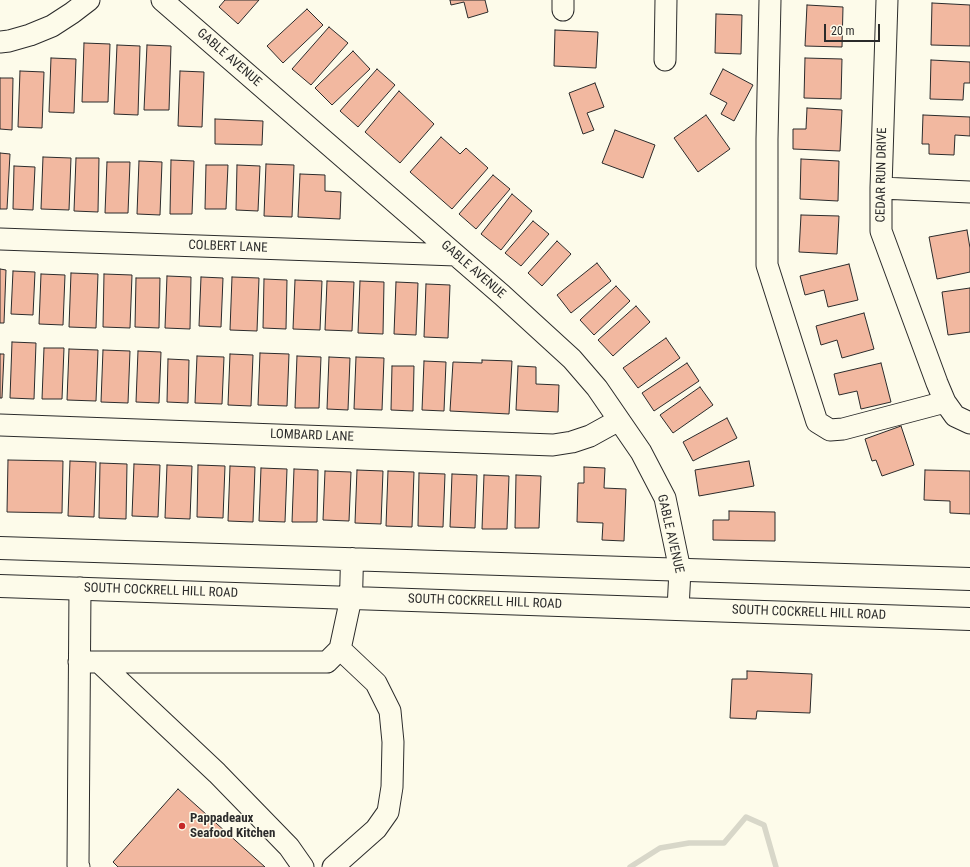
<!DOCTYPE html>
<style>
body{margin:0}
#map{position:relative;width:970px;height:867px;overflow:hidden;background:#fdfbea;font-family:"Roboto Condensed",sans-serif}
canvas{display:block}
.scale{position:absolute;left:824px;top:24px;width:56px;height:18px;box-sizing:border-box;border:2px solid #2b2b2b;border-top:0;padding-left:5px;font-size:12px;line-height:14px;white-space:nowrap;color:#2b2b2b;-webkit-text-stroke:3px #fdfbea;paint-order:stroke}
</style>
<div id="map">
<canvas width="970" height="867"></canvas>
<div class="scale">20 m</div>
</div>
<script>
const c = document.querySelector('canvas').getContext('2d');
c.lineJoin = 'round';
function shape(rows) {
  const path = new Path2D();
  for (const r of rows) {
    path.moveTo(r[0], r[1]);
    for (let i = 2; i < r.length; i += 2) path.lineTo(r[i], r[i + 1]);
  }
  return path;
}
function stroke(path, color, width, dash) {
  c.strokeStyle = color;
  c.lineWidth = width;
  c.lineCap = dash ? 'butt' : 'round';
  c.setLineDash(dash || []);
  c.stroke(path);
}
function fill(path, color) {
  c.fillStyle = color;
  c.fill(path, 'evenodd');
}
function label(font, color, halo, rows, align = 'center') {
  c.font = font + ' "Roboto Condensed",sans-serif';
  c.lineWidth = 3;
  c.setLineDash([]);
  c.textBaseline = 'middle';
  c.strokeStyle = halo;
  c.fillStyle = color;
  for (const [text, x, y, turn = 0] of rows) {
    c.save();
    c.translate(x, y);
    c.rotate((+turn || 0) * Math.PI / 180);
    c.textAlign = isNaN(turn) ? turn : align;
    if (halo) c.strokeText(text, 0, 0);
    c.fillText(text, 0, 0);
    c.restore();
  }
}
stroke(shape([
 [630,867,660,848,689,843,724,843,746,817,764,825,776,867]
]), '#d8d7c9', 5.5);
const building = shape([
 [225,0,259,0,238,24,219,7,225,0],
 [450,0,485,0,488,12,468,18,464,2,451,5,450,0],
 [932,3,970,5,970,46,931,45,932,3],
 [807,5,843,7,842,47,805,46,807,5],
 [307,9,323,25,283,63,267,46,307,9],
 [716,14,742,15,741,54,715,53,716,14],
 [329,27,348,43,311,85,292,69,329,27],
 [555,30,598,32,596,68,554,66,555,30],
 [84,43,110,44,108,102,82,102,84,43],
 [117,45,140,46,138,115,114,114,117,45],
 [147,45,171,46,169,110,144,110,147,45],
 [353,51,370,69,332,105,315,88,353,51],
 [51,58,76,59,74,113,49,112,51,58],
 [805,58,842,59,841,99,804,98,805,58],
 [931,60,970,62,970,83,964,83,963,100,930,99,931,60],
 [377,69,395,85,358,127,340,111,377,69],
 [723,69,753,85,734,121,721,114,727,103,710,94,723,69],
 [20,71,44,72,42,128,18,127,20,71],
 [180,71,204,72,202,127,178,126,180,71],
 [0,78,13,78,12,130,0,129,0,78],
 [595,83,604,107,587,113,594,130,583,134,569,93,595,83],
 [399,91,434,124,400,163,365,132,399,91],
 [807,108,842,110,840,151,793,149,793,129,806,129,807,108],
 [706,115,730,149,698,172,674,138,706,115],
 [923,115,970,117,970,136,955,135,954,155,929,154,929,144,922,144,923,115],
 [215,119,263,121,262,145,215,144,215,119],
 [615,130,655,145,643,178,602,163,615,130],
 [441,137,460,154,466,148,488,168,452,209,410,172,441,137],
 [0,153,10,154,7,209,0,209,0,153],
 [43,157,71,158,69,210,41,209,43,157],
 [76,158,99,158,98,212,74,211,76,158],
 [801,159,839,161,838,201,800,199,801,159],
 [171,160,194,161,192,214,170,214,171,160],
 [139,161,162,162,160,215,137,214,139,161],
 [107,162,130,162,128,213,105,213,107,162],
 [266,164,294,165,292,217,264,216,266,164],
 [206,165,228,165,226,209,205,209,206,165],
 [237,165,260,166,258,211,236,210,237,165],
 [14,166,35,167,33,210,13,209,14,166],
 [300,174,325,175,325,191,341,192,340,219,298,217,300,174],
 [493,175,510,189,476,229,459,214,493,175],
 [512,194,532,211,501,250,481,234,512,194],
 [801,215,839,216,837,254,799,252,801,215],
 [533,221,549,234,521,266,505,253,533,221],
 [967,230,970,248,970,272,937,279,929,237,967,230],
 [557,241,571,254,542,286,528,273,557,241],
 [597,263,611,281,571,313,557,295,597,263],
 [849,264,858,300,828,307,824,290,805,295,800,276,849,264],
 [0,269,6,270,4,323,0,323,0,269],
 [13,271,35,272,33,315,11,314,13,271],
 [71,273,98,274,96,328,69,327,71,273],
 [41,274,65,275,63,325,39,324,41,274],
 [104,274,132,275,130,328,103,327,104,274],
 [167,276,191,277,190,329,165,328,167,276],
 [201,277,223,278,221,327,199,326,201,277],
 [232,277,259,278,257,331,230,330,232,277],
 [136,278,160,278,159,328,135,327,136,278],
 [264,279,287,280,286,329,263,328,264,279],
 [295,280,322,281,320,330,293,329,295,280],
 [327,281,354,282,352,331,325,330,327,281],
 [360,281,384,282,383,334,358,333,360,281],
 [396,282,418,283,416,335,394,334,396,282],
 [426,284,450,285,448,338,424,337,426,284],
 [616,286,630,301,594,335,580,320,616,286],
 [970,288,970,332,948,335,942,292,970,288],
 [636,306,650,322,613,356,598,340,636,306],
 [864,313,874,349,842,358,837,340,821,345,816,326,864,313],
 [666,338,680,358,638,388,623,368,666,338],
 [12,342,36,343,34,399,10,398,12,342],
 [44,348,64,348,62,399,42,399,44,348],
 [69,349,98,350,96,401,67,400,69,349],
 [103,350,130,351,128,403,101,402,103,350],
 [138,351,161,352,159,403,136,402,138,351],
 [260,353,289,354,287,406,258,405,260,353],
 [0,354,4,354,2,398,0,398,0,354],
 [230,354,253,355,251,406,228,405,230,354],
 [197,356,224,357,222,404,195,403,197,356],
 [297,356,321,357,319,408,295,408,297,356],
 [329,357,350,358,348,410,327,409,329,357],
 [356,357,384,358,382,410,354,409,356,357],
 [168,359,189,360,188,403,167,402,168,359],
 [482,360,512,361,509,414,450,411,453,362,482,363,482,360],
 [424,361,446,362,444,411,422,410,424,361],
 [687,363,699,381,654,411,642,393,687,363],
 [881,363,891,402,861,409,857,391,839,395,834,374,881,363],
 [392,366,414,366,413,411,391,410,392,366],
 [518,366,536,367,536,384,559,385,558,412,516,410,518,366],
 [700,387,713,405,673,433,660,415,700,387],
 [727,418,737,438,693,461,683,442,727,418],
 [901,426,914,465,882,476,876,460,872,461,865,439,901,426],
 [8,460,63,461,62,513,7,512,8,460],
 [70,461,96,462,94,517,68,516,70,461],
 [749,461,754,486,699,496,695,470,749,461],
 [100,463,127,464,126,519,99,518,100,463],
 [134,464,160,465,158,517,132,516,134,464],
 [167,465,192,466,190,519,165,518,167,465],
 [198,465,225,466,223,518,197,517,198,465],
 [230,466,255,467,253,522,228,521,230,466],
 [584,467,605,468,604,488,626,489,624,541,602,540,603,523,577,522,578,483,584,483,584,467],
 [261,468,287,469,285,522,259,521,261,468],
 [294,469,318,470,317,522,292,522,294,469],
 [357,470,383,471,381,524,355,523,357,470],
 [925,470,970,471,970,514,950,513,950,501,924,500,925,470],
 [325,471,351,472,349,521,323,520,325,471],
 [388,471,414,472,412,527,386,526,388,471],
 [419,473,445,474,443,527,418,526,419,473],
 [452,474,477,475,475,528,450,527,452,474],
 [484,475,509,476,507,529,482,529,484,475],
 [516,475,541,476,539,528,515,528,516,475],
 [729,511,775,512,775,541,713,540,713,520,729,520,729,511],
 [747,671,812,674,810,713,757,711,756,719,730,718,732,679,747,679,747,671],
 [178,789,265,867,118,867,113,862,178,789]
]);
fill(building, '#f2b8a0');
stroke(building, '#2b2b2b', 1);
const minor = shape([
 [162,0,502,295,572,359,597,388,641,452,665,498,680,570,678,609],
 [563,0,563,10],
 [770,0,767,139,767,265,817,422,830,430,843,429,945,402],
 [887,0,881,188,881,231,937,383,945,402,955,416,970,423],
 [0,42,9,41,30,35,52,26,72,13,89,0],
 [665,60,666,0],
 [881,188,970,192],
 [0,239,456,255],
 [0,425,553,445,572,442,590,436,619,420],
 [79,662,327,662,340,649,351,598],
 [99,662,217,773,289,847,303,867],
 [79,867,78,865,80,588],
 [333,867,376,829,388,812,392,787,393,742,390,711,376,683,340,649]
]);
const major = shape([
 [0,548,970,579],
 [0,586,970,619],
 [351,598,352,559]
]);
stroke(minor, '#2b2b2b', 23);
stroke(major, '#2b2b2b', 24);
stroke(minor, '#fdfbea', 21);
stroke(major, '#fdfbea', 22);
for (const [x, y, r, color] of [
 [182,826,4,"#c62828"]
]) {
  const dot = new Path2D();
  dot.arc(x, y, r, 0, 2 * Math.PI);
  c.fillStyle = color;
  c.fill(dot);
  stroke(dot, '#fdfbea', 1.5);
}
label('13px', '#2b2b2b', '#fdfbea', [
 ["GABLE AVENUE",229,58,41],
 ["CEDAR RUN DRIVE",882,175,-89],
 ["COLBERT LANE",228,247,2],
 ["GABLE AVENUE",473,270,41],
 ["LOMBARD LANE",312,436,2],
 ["GABLE AVENUE",670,534,77],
 ["SOUTH COCKRELL HILL ROAD",161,591,2],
 ["SOUTH COCKRELL HILL ROAD",485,602,2],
 ["SOUTH COCKRELL HILL ROAD",809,613,2]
]);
label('bold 13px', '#2b2b2b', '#fdfbea', [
 ["Pappadeaux",190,819],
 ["Seafood Kitchen",190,834]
], 'left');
</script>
